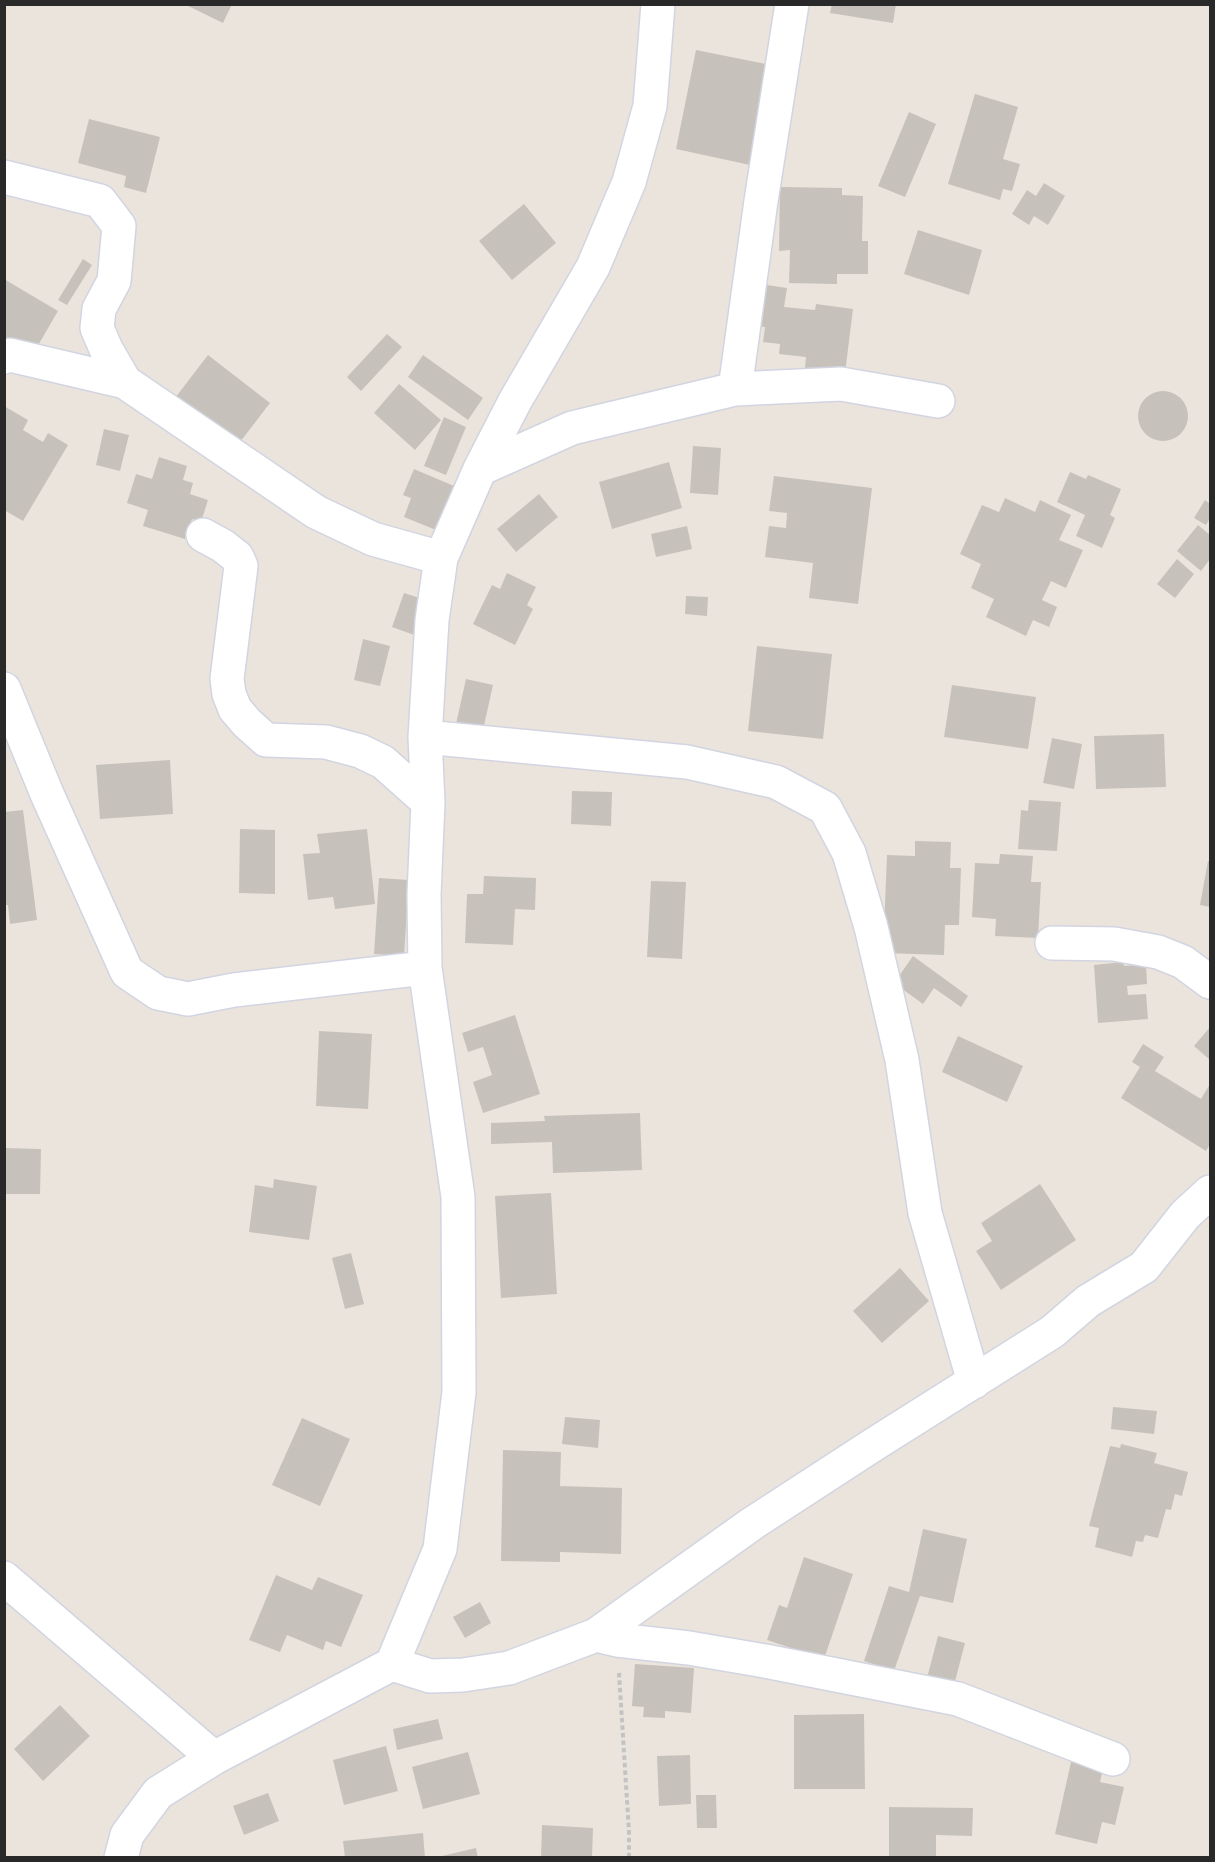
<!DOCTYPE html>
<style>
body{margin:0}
#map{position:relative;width:1215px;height:1862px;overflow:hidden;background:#eae4dc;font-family:Montserrat,sans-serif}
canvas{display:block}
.frame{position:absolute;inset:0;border:6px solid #292929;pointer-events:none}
</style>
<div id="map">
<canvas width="1215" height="1862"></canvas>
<div class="frame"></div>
</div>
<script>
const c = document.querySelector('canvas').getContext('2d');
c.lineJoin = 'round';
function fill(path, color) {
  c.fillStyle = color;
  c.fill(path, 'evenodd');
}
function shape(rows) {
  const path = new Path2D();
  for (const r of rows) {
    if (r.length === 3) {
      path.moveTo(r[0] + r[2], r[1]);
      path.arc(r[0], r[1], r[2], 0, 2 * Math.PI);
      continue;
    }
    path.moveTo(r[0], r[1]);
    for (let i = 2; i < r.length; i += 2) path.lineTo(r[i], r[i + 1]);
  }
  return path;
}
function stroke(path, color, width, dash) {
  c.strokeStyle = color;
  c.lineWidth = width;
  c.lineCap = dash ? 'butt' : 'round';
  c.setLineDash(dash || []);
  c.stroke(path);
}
fill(shape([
 [184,4,232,4,223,23],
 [832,4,896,4,893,23,830,13],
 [696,50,771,65,750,165,676,149],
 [975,94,1018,107,1003,159,1020,164,1012,191,1003,189,1000,200,948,184],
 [909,112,936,124,905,197,878,186],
 [89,119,160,137,146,193,124,187,126,176,78,163],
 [1044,183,1065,196,1048,225,1034,216,1029,225,1012,214,1027,190,1036,196],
 [780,187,842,188,842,195,863,196,862,241,868,241,868,274,837,274,837,284,789,283,790,250,779,251],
 [524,204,556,243,512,280,479,241],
 [918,230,982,250,969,295,904,274],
 [83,259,92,265,67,305,58,300],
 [4,279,58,311,33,354,4,337],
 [754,283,787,288,784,307,815,310,816,304,853,309,845,373,805,368,806,357,779,354,780,344,763,342,765,327,748,325],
 [387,334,402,347,361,391,347,377],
 [208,355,270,403,237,446,175,398],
 [423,355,483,398,468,420,408,377],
 [399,384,441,420,415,450,374,413],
 [1163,416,25],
 [4,406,28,420,23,430,43,442,48,433,68,445,23,521,4,510],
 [444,417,466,427,446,475,424,466],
 [104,429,129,435,120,471,96,465],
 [693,446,721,448,718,495,690,493],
 [159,457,187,466,183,480,193,483,190,494,208,500,201,522,192,519,185,539,143,526,148,510,127,503,136,474,152,479],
 [669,462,682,508,612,529,599,482],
 [414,469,454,486,436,530,404,517,411,498,403,495],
 [1070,472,1086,479,1088,475,1121,489,1110,515,1115,518,1102,548,1076,536,1085,515,1057,502],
 [774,476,872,488,858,604,809,598,813,563,765,557,769,526,786,528,787,513,769,511],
 [539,494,558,517,516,552,497,529],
 [1005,498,1035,512,1040,500,1071,515,1059,540,1083,550,1066,588,1051,581,1042,600,1057,607,1049,627,1033,620,1026,636,986,617,994,599,971,588,981,564,960,554,982,505,999,512],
 [1205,500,1210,504,1210,518,1206,525,1194,518],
 [1198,525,1210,535,1210,559,1201,571,1177,551],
 [687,526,692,549,656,557,651,534],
 [1177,559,1194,574,1175,598,1157,584],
 [507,573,536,587,527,605,533,609,515,645,473,624,492,585,500,589],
 [404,593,429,601,417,636,392,627],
 [686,596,708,597,707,616,685,614],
 [363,639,390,646,380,686,354,680],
 [757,646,832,654,823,739,748,731],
 [466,679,493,685,481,739,454,733],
 [952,685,1036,697,1028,749,944,737],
 [1164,734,1166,787,1096,789,1094,736],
 [1052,738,1082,744,1074,789,1043,783],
 [170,760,173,814,100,819,96,765],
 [572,791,612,792,611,826,571,824],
 [1029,800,1061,802,1057,851,1018,849,1021,810,1028,811],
 [23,810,37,920,10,924,8,905,4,905,4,812],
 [240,829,275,830,275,894,239,893],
 [367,829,375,904,335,909,333,897,308,900,303,854,320,853,317,834],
 [915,841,951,842,950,868,961,868,959,925,945,925,944,955,883,953,887,855,915,856],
 [1000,854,1033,856,1031,882,1041,882,1038,938,995,936,996,919,972,917,975,863,999,864],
 [1208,861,1210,861,1210,907,1200,905],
 [484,876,536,878,535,910,515,909,513,945,465,943,467,894,483,894],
 [379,878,409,880,404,956,374,954],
 [651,881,686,882,682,959,647,957],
 [913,956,968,996,961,1007,934,988,923,1004,894,983],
 [1123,962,1124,966,1146,964,1147,984,1127,986,1128,995,1146,994,1148,1019,1098,1023,1094,965],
 [515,1015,540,1094,483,1113,473,1082,492,1075,483,1047,468,1052,462,1033],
 [1210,1027,1210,1060,1194,1046],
 [319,1031,372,1034,368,1109,316,1106],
 [958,1036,1023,1066,1007,1102,942,1072],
 [1143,1044,1164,1057,1155,1071,1201,1099,1210,1084,1210,1144,1206,1151,1121,1098,1140,1067,1132,1062],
 [640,1113,642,1170,553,1173,552,1142,491,1144,491,1123,545,1121,544,1116],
 [4,1148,41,1149,40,1194,4,1194],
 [274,1179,317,1186,309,1240,249,1232,255,1185,273,1188],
 [1040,1184,1076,1240,1001,1290,976,1251,992,1241,981,1223],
 [551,1193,557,1294,501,1298,495,1196],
 [351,1253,364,1304,345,1309,332,1258],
 [900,1268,929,1301,882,1343,853,1311],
 [1113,1407,1157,1411,1154,1434,1111,1429],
 [565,1417,600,1420,598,1448,562,1444],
 [302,1418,350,1439,320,1506,272,1485],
 [1121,1444,1157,1453,1154,1463,1188,1472,1182,1496,1175,1494,1171,1510,1166,1509,1158,1538,1145,1535,1143,1542,1136,1541,1132,1557,1095,1547,1099,1528,1089,1526,1110,1446,1120,1448],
 [503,1450,561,1452,560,1486,622,1488,621,1554,560,1552,560,1562,501,1561],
 [923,1529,967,1539,953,1603,920,1596,894,1671,864,1661,889,1586,909,1592],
 [804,1557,853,1574,824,1659,767,1640,779,1605,787,1608],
 [276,1575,312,1590,318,1577,363,1595,341,1647,326,1641,323,1650,287,1635,280,1652,249,1640],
 [480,1602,491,1623,465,1638,453,1617],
 [938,1636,965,1643,953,1689,926,1682],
 [635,1664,694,1668,691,1713,665,1711,665,1718,643,1717,644,1707,632,1706],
 [60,1705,90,1736,43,1781,14,1749],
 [864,1714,865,1789,794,1789,794,1715],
 [438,1719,443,1739,397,1750,393,1729],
 [386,1746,398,1791,344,1805,333,1760],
 [468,1752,480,1794,423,1809,412,1767],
 [690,1755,691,1804,659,1806,657,1756],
 [1071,1762,1103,1769,1100,1782,1124,1787,1115,1825,1102,1822,1097,1844,1055,1834],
 [268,1793,279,1821,244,1835,233,1806],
 [696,1795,716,1795,717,1828,697,1828],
 [889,1807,973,1808,972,1836,936,1835,936,1858,889,1858],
 [542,1825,593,1828,592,1858,541,1858],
 [423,1833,425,1858,345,1858,343,1841],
 [476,1848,478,1858,442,1858,442,1856]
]), '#c6c2bb');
const minor = shape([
 [4,177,100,201,119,226,114,281,99,309,97,328,106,349,125,382],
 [4,357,10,355,125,382,316,512,373,539,441,558],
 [735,389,761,201,792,4],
 [480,469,572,428,735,389,841,384,938,401],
 [203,535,223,546,237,557,241,566,227,679,229,694,235,709,247,723,266,740,326,742,360,751,383,762,428,802],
 [4,689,47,794,127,972,158,993,188,999,234,990,425,968],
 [425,737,687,762,776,782,825,808,849,853,871,927,902,1060,925,1213,974,1382],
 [1052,943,1114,944,1158,952,1183,962,1210,982],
 [4,1578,214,1758],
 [596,1635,617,1640,689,1648,765,1661,958,1699,1113,1759],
 [392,1664,430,1676,463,1675,509,1668,596,1635,753,1523,873,1445,1052,1332,1088,1301,1144,1267,1185,1215,1210,1192],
 [121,1858,127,1835,158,1793,214,1758,392,1664,440,1549,459,1392,458,1197,425,968,424,895,428,802,425,737,432,620,441,558,480,469,515,401,593,267,629,182,650,106,658,4]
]);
stroke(minor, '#d2d5e1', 36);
stroke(shape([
 [619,1673,629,1832,629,1858]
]), '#c3c3c3', 4, [4.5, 3]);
stroke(minor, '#fff', 33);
</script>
